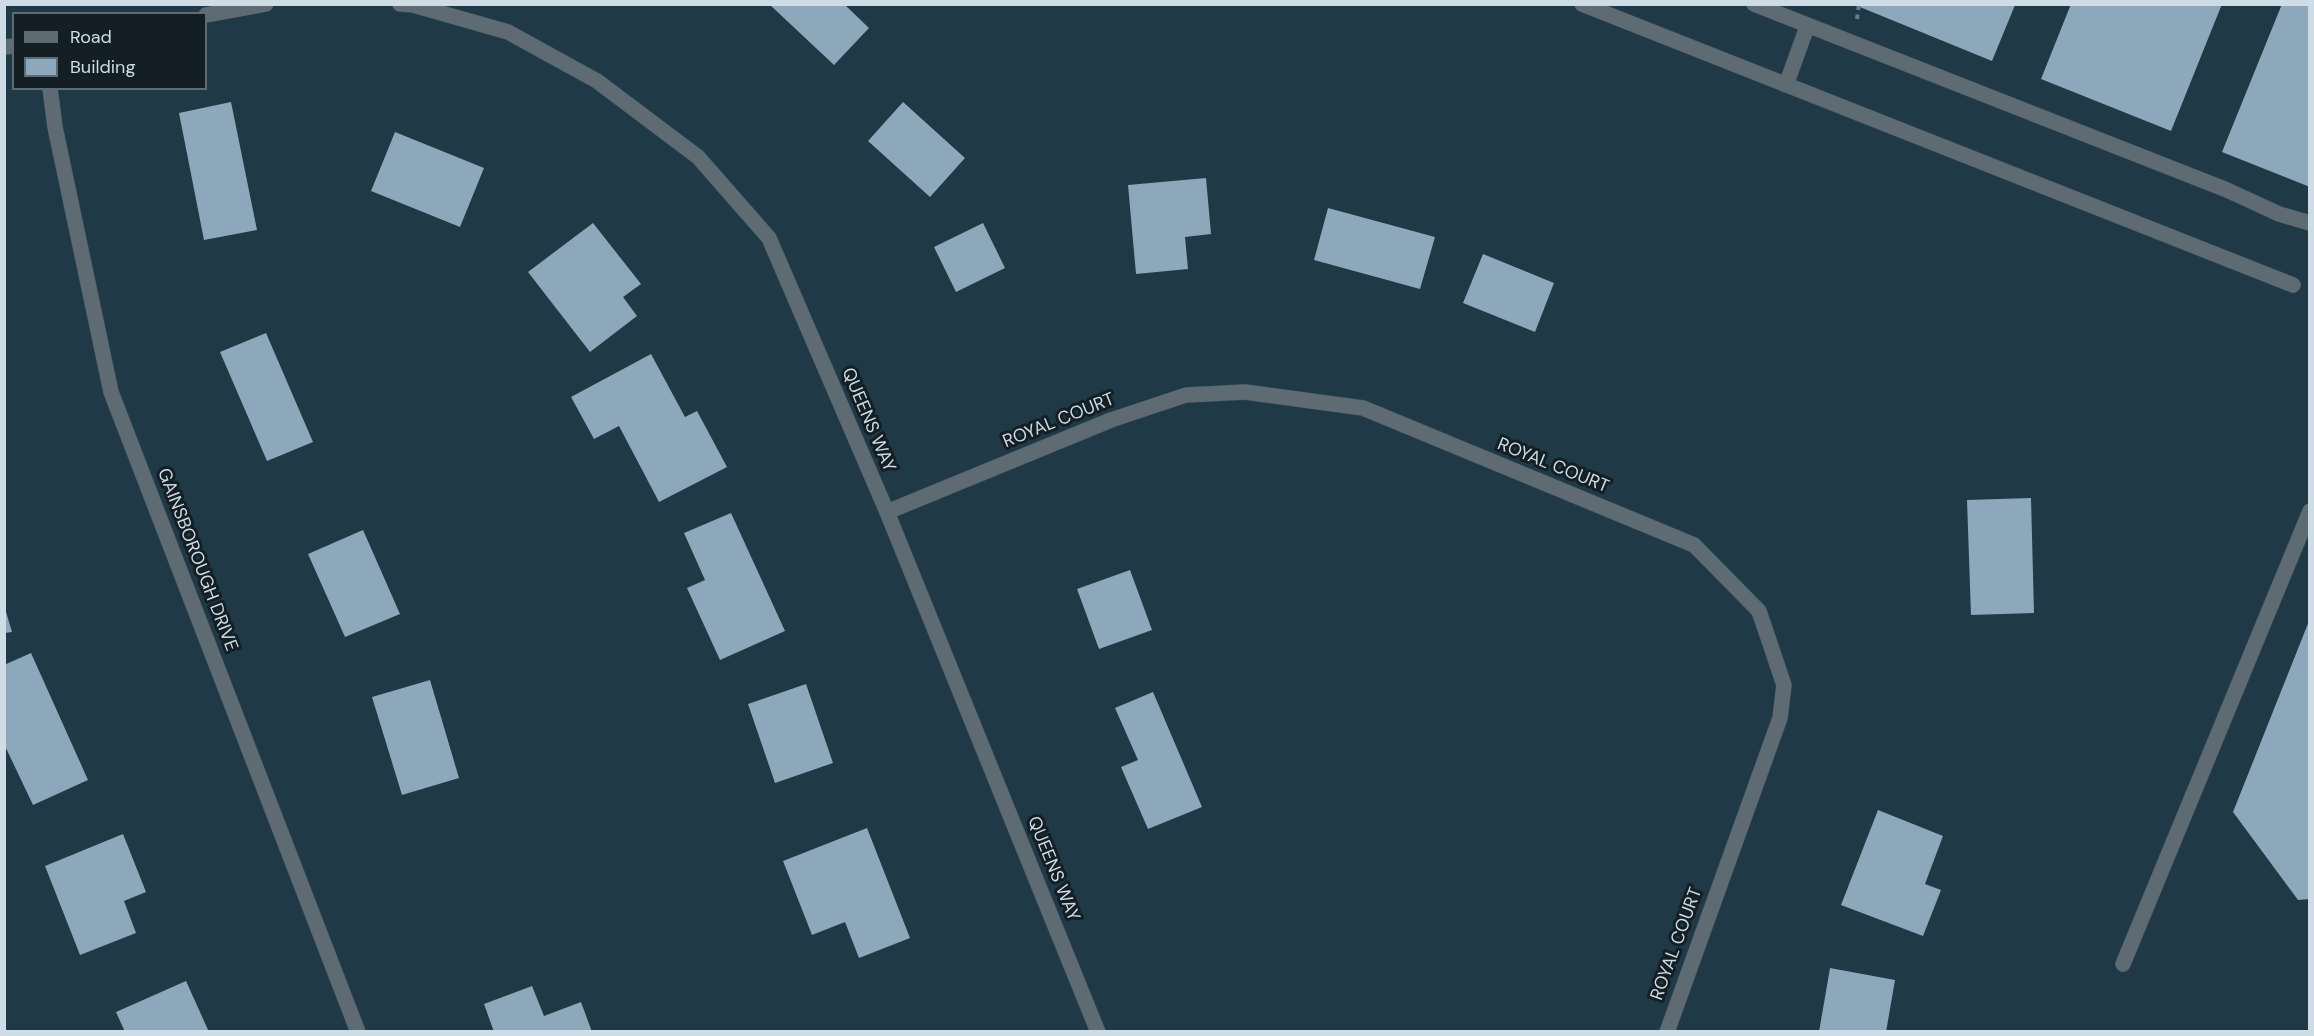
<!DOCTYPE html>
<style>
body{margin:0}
#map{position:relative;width:2314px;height:1036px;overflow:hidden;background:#1f3947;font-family:"DM Sans",sans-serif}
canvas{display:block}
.frame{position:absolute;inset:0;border:6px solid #cddce5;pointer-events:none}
.legend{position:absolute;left:12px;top:12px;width:195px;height:78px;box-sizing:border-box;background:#131f25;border:2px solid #5d6b72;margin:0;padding:8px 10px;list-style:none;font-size:18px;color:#cddce5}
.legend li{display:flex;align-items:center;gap:12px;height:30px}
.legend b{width:30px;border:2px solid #5d6b72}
</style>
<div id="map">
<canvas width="2314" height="1036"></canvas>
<div class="frame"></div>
<ul class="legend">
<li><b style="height:8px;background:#5f6b72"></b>Road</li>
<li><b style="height:16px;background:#8ca8ba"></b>Building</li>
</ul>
</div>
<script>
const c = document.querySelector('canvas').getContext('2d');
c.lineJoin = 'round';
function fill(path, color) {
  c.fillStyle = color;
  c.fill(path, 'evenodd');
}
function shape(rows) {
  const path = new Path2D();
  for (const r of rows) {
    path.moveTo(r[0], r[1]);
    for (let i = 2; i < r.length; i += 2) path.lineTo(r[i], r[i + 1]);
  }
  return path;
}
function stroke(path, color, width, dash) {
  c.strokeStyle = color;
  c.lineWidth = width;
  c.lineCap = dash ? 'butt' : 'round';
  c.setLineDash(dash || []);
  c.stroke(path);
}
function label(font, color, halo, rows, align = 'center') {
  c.font = font + ' "DM Sans",sans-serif';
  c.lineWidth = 6;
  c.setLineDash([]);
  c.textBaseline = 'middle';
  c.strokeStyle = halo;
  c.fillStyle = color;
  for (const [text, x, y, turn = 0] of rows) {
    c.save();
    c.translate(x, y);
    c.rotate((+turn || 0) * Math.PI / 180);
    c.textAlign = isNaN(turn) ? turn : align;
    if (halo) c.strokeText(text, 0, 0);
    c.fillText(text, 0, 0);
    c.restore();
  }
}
fill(shape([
 [769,4,844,4,869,28,834,65],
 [2071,4,2222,4,2171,131,2041,79],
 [2282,4,2310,4,2310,187,2222,152],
 [1855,5,2015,5,1992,61],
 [231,102,257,230,204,240,179,113],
 [903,102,965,158,930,197,868,141],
 [395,132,484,168,460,227,371,191],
 [1206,178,1211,234,1185,237,1188,269,1136,274,1128,185],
 [1328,208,1435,237,1420,289,1314,260],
 [593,223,641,284,623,297,637,316,590,352,528,272],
 [983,223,1005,268,956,292,934,247],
 [1483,254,1554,283,1535,332,1463,303],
 [266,333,313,442,267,461,220,352],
 [651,354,685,417,697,411,727,467,659,502,619,426,594,439,571,397],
 [2031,498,2034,613,1971,615,1967,500],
 [731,513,785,631,720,660,687,588,705,580,684,533],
 [363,530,400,614,345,637,308,554],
 [1130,570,1152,630,1099,649,1077,589],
 [4,605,12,632,4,633],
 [2309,621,2310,899,2298,900,2233,812],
 [31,653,88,780,33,805,4,744,4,665],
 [430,680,459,778,402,795,372,697],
 [806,684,833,763,775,783,748,704],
 [1153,692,1202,807,1148,829,1121,767,1138,760,1115,708],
 [1878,810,1943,836,1925,884,1941,890,1923,936,1841,905],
 [867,828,910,938,859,958,845,922,812,935,783,861],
 [123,834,146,892,124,901,136,933,80,955,45,866],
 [1830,968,1895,980,1886,1032,1819,1032],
 [186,981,209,1032,125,1032,116,1012],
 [532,986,544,1016,581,1002,592,1032,494,1032,484,1004]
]), '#8ca8ba');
const lane = shape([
 [1582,4,2293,285],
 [1754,4,2227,190,2279,214,2310,223],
 [1786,85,1807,27],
 [2123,964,2310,511]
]);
const street = shape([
 [400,4,413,5,508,32,597,81,698,157,769,238,887,512,1098,1032],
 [206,15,266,4],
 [4,47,14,46],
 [50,88,55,127,111,392,358,1032],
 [887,512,1111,420,1186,395,1245,392,1363,408,1694,545,1759,611,1784,685,1780,718,1667,1032]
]);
stroke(lane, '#3e5663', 16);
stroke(street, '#3e5663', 16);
stroke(shape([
 [1857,19,1859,4]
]), '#687e8a', 4, [4.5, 4.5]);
stroke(lane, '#5f6b72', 15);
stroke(street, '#5f6b72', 15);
label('18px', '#cddce5', '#131f25', [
 ["QUEENS WAY",868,420,67],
 ["ROYAL COURT",1059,421,-22],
 ["ROYAL COURT",1553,466,22],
 ["GAINSBOROUGH DRIVE",197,560,69],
 ["QUEENS WAY",1053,869,68],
 ["ROYAL COURT",1677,944,-70]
]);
</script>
